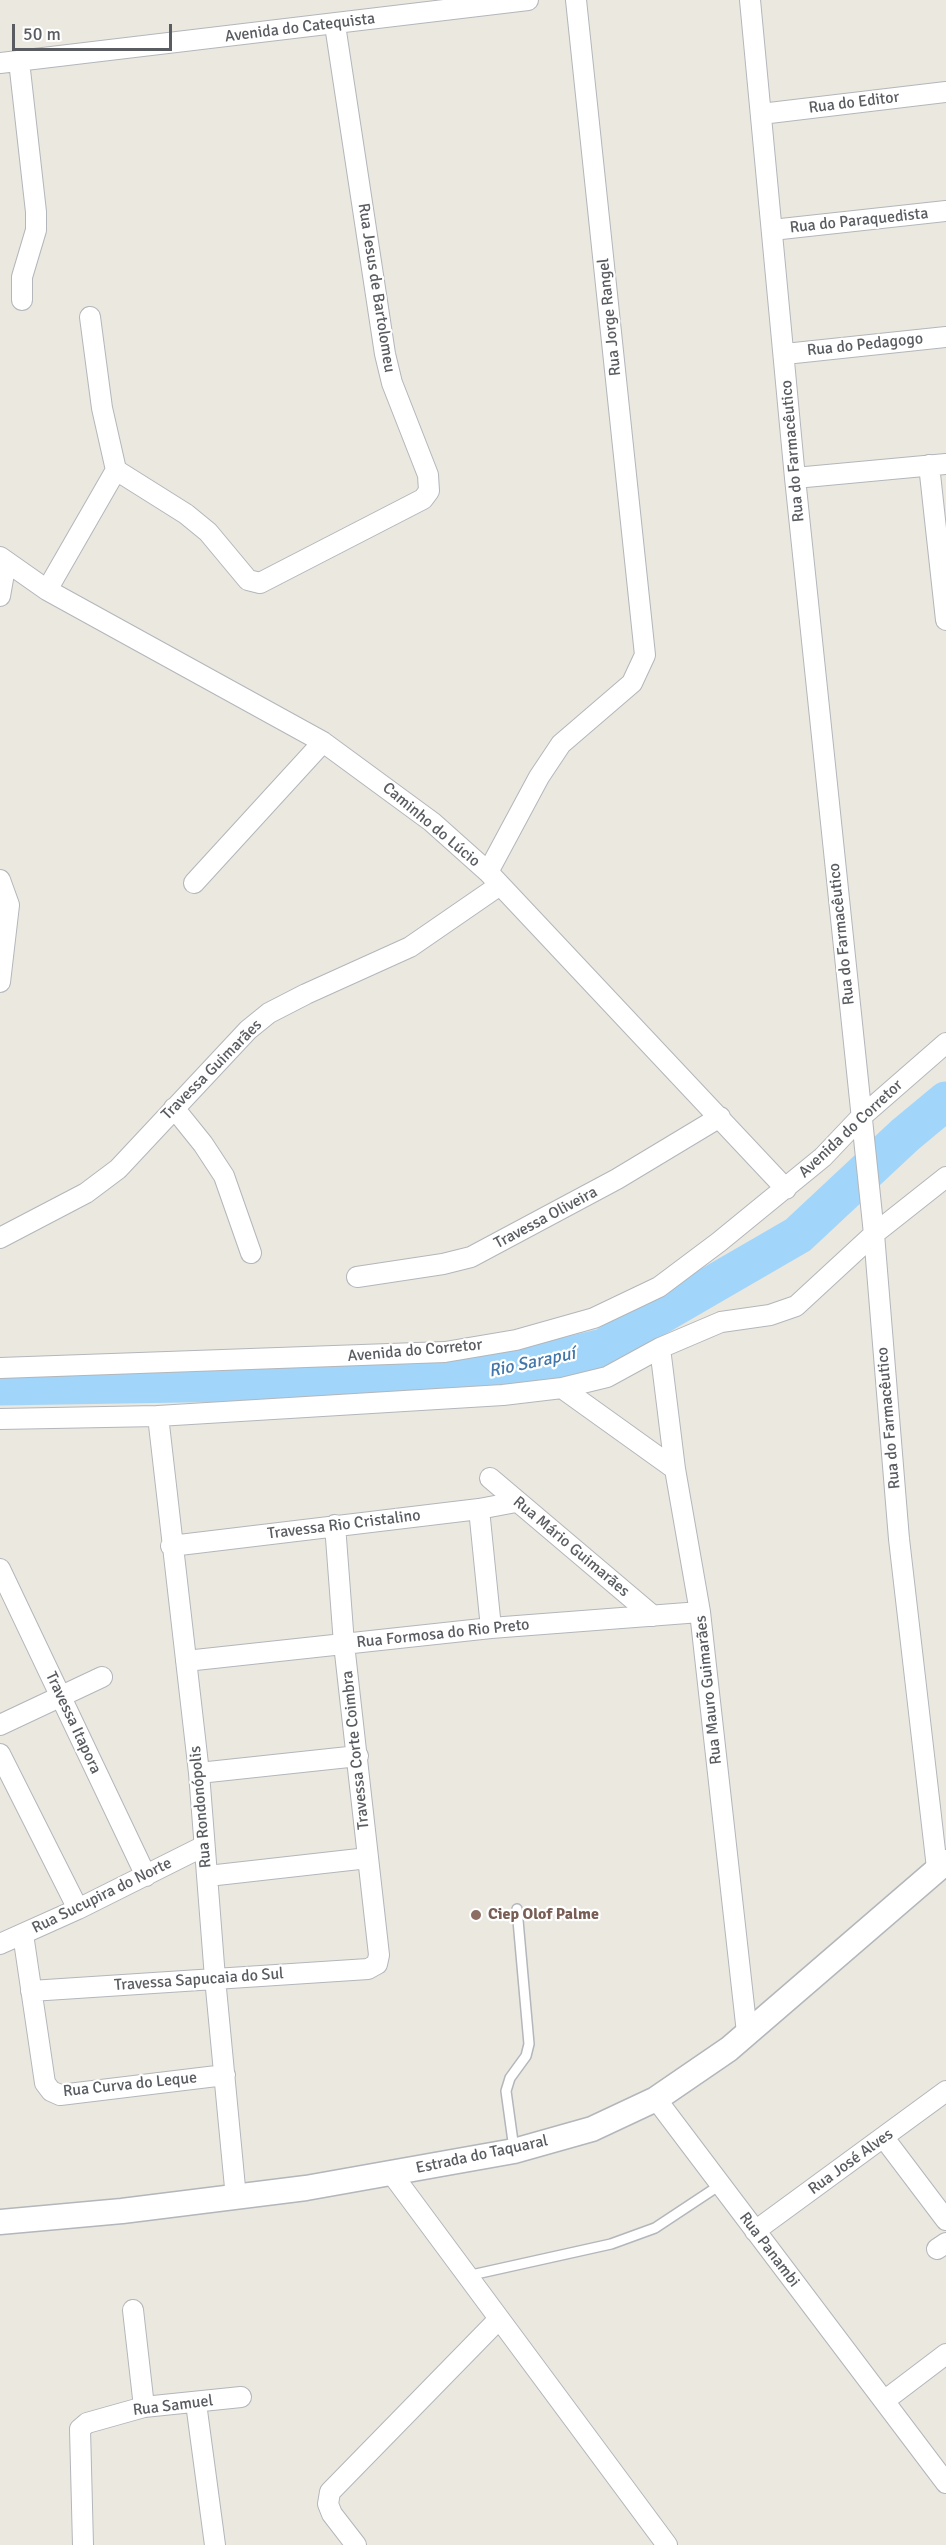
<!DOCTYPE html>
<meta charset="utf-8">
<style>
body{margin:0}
#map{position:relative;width:946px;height:2545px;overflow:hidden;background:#ebe8e0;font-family:Signika,sans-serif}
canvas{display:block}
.scale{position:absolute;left:12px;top:24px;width:160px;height:27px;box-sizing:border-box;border:3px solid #595c60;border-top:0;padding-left:8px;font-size:18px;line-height:21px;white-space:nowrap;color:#595c60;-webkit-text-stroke:4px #fff;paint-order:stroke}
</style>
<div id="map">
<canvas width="946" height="2545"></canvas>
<div class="scale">50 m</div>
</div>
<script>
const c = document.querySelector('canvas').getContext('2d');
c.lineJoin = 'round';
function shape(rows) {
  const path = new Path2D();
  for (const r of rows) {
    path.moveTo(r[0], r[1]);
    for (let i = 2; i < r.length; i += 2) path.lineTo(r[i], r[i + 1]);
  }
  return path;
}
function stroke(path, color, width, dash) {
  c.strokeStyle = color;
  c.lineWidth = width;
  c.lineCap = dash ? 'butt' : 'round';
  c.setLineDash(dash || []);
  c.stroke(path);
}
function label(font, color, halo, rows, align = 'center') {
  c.font = font + ' Signika,sans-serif';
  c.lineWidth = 4.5;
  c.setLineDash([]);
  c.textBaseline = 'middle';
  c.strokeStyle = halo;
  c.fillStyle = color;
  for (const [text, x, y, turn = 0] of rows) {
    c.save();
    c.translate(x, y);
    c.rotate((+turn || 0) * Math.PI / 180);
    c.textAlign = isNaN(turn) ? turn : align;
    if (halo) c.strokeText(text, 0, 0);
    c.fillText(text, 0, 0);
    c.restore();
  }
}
stroke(shape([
 [0,1386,368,1380,499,1373,603,1348,798,1235,905,1135,946,1101]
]), '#a1d6fa', 39);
const service = shape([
 [514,2149,506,2091,510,2078,526,2056,529,2044,517,1909],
 [467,2276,611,2244,655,2228,720,2185]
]);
const minor = shape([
 [750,0,795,478,874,1234,899,1539,937,1868],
 [19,61,36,212,36,230,22,277,22,300],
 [0,63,528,0],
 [761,114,946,92],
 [772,230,946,211],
 [90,317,102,408,116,470,186,514,208,532,248,580,260,583,423,499,429,491,428,475,392,383,385,354,335,25],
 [785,354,946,337],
 [929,465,946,620],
 [795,478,946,464],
 [0,557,47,590,323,742,432,822,488,872,786,1189],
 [47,590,116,470],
 [0,596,6,562],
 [488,872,539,777,561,744,632,683,645,655,576,0],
 [0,880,9,905,0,982],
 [194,883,323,742],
 [174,1108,203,1144,224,1176,251,1253],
 [0,1238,86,1193,118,1169,248,1030,269,1013,306,994,410,947,500,885],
 [357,1277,443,1264,471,1257,617,1179,720,1117],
 [660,1348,675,1469,700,1612,747,2033],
 [0,1368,445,1352,516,1340,594,1318,659,1287,719,1242,823,1157,860,1118,946,1043],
 [562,1388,675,1469],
 [158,1416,199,1773,215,1978,236,2198],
 [0,1419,158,1416,503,1395,562,1388,607,1377,660,1348,721,1322,770,1315,796,1306,874,1234,946,1177],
 [490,1478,653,1616],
 [479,1509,491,1628],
 [171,1546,479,1509,516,1502],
 [0,1569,146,1876],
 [186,1661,491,1628,700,1612],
 [0,1725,102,1677],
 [0,1754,78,1909],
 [199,1773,358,1756],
 [208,1876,368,1858],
 [23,1934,45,2083,51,2091,60,2095,225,2075],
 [0,1944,78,1909,204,1846],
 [31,1991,368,1969,377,1964,379,1955,344,1644,335,1525],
 [656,2099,946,2483],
 [884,2138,946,2220],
 [392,2174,667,2545],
 [755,2231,946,2091],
 [937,2249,946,2243],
 [133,2310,144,2407],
 [884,2401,946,2354],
 [196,2403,215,2545],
 [83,2545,80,2429,87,2423,144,2407,241,2397],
 [356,2545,332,2514,328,2504,330,2492,499,2319]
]);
const tertiary = shape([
 [0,2222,122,2211,306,2188,514,2151,592,2129,656,2099,729,2049,946,1862]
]);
stroke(service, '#b3b6ba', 12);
stroke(minor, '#b3b6ba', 22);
stroke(tertiary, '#b3b6ba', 27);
stroke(service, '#fff', 9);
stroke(minor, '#fff', 20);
stroke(tertiary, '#fff', 24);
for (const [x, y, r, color] of [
 [476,1915,6,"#8d6e63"]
]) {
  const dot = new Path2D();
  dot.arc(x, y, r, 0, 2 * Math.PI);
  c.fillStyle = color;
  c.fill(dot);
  stroke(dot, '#fff', 2);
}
label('16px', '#595c60', '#fff', [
 ["Avenida do Catequista",300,28,-7],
 ["Rua do Editor",854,103,-7],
 ["Rua do Paraquedista",859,221,-6],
 ["Rua Jesus de Bartolomeu",376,288,81],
 ["Rua Jorge Rangel",610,317,-96],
 ["Rua do Pedagogo",865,345,-6],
 ["Rua do Farmacêutico",793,451,-95],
 ["Caminho do Lúcio",431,825,40],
 ["Rua do Farmacêutico",842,934,-96],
 ["Travessa Guimarães",212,1070,-45],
 ["Avenida do Corretor",851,1129,-43],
 ["Travessa Oliveira",546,1218,-28],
 ["Avenida do Corretor",415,1351,-5],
 ["Rua do Farmacêutico",889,1418,-95],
 ["Travessa Rio Cristalino",344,1525,-7],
 ["Rua Mário Guimarães",571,1547,40],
 ["Rua Formosa do Rio Preto",443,1634,-6],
 ["Rua Mauro Guimarães",709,1690,-96],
 ["Travessa Itapora",73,1723,65],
 ["Travessa Corte Coimbra",356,1750,-96],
 ["Rua Rondonópolis",201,1807,-95],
 ["Rua Sucupira do Norte",102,1896,-26],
 ["Travessa Sapucaia do Sul",199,1980,-4],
 ["Rua Curva do Leque",130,2085,-6],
 ["Estrada do Taquaral",482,2155,-12],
 ["Rua José Alves",851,2162,-36],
 ["Rua Panambi",769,2250,53],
 ["Rua Samuel",173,2406,-7]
]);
label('bold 16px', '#785e54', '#fff', [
 ["Ciep Olof Palme",488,1915]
], 'left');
label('italic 18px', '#4177aa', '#fff', [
 ["Rio Sarapuí",532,1363,-12]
]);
</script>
